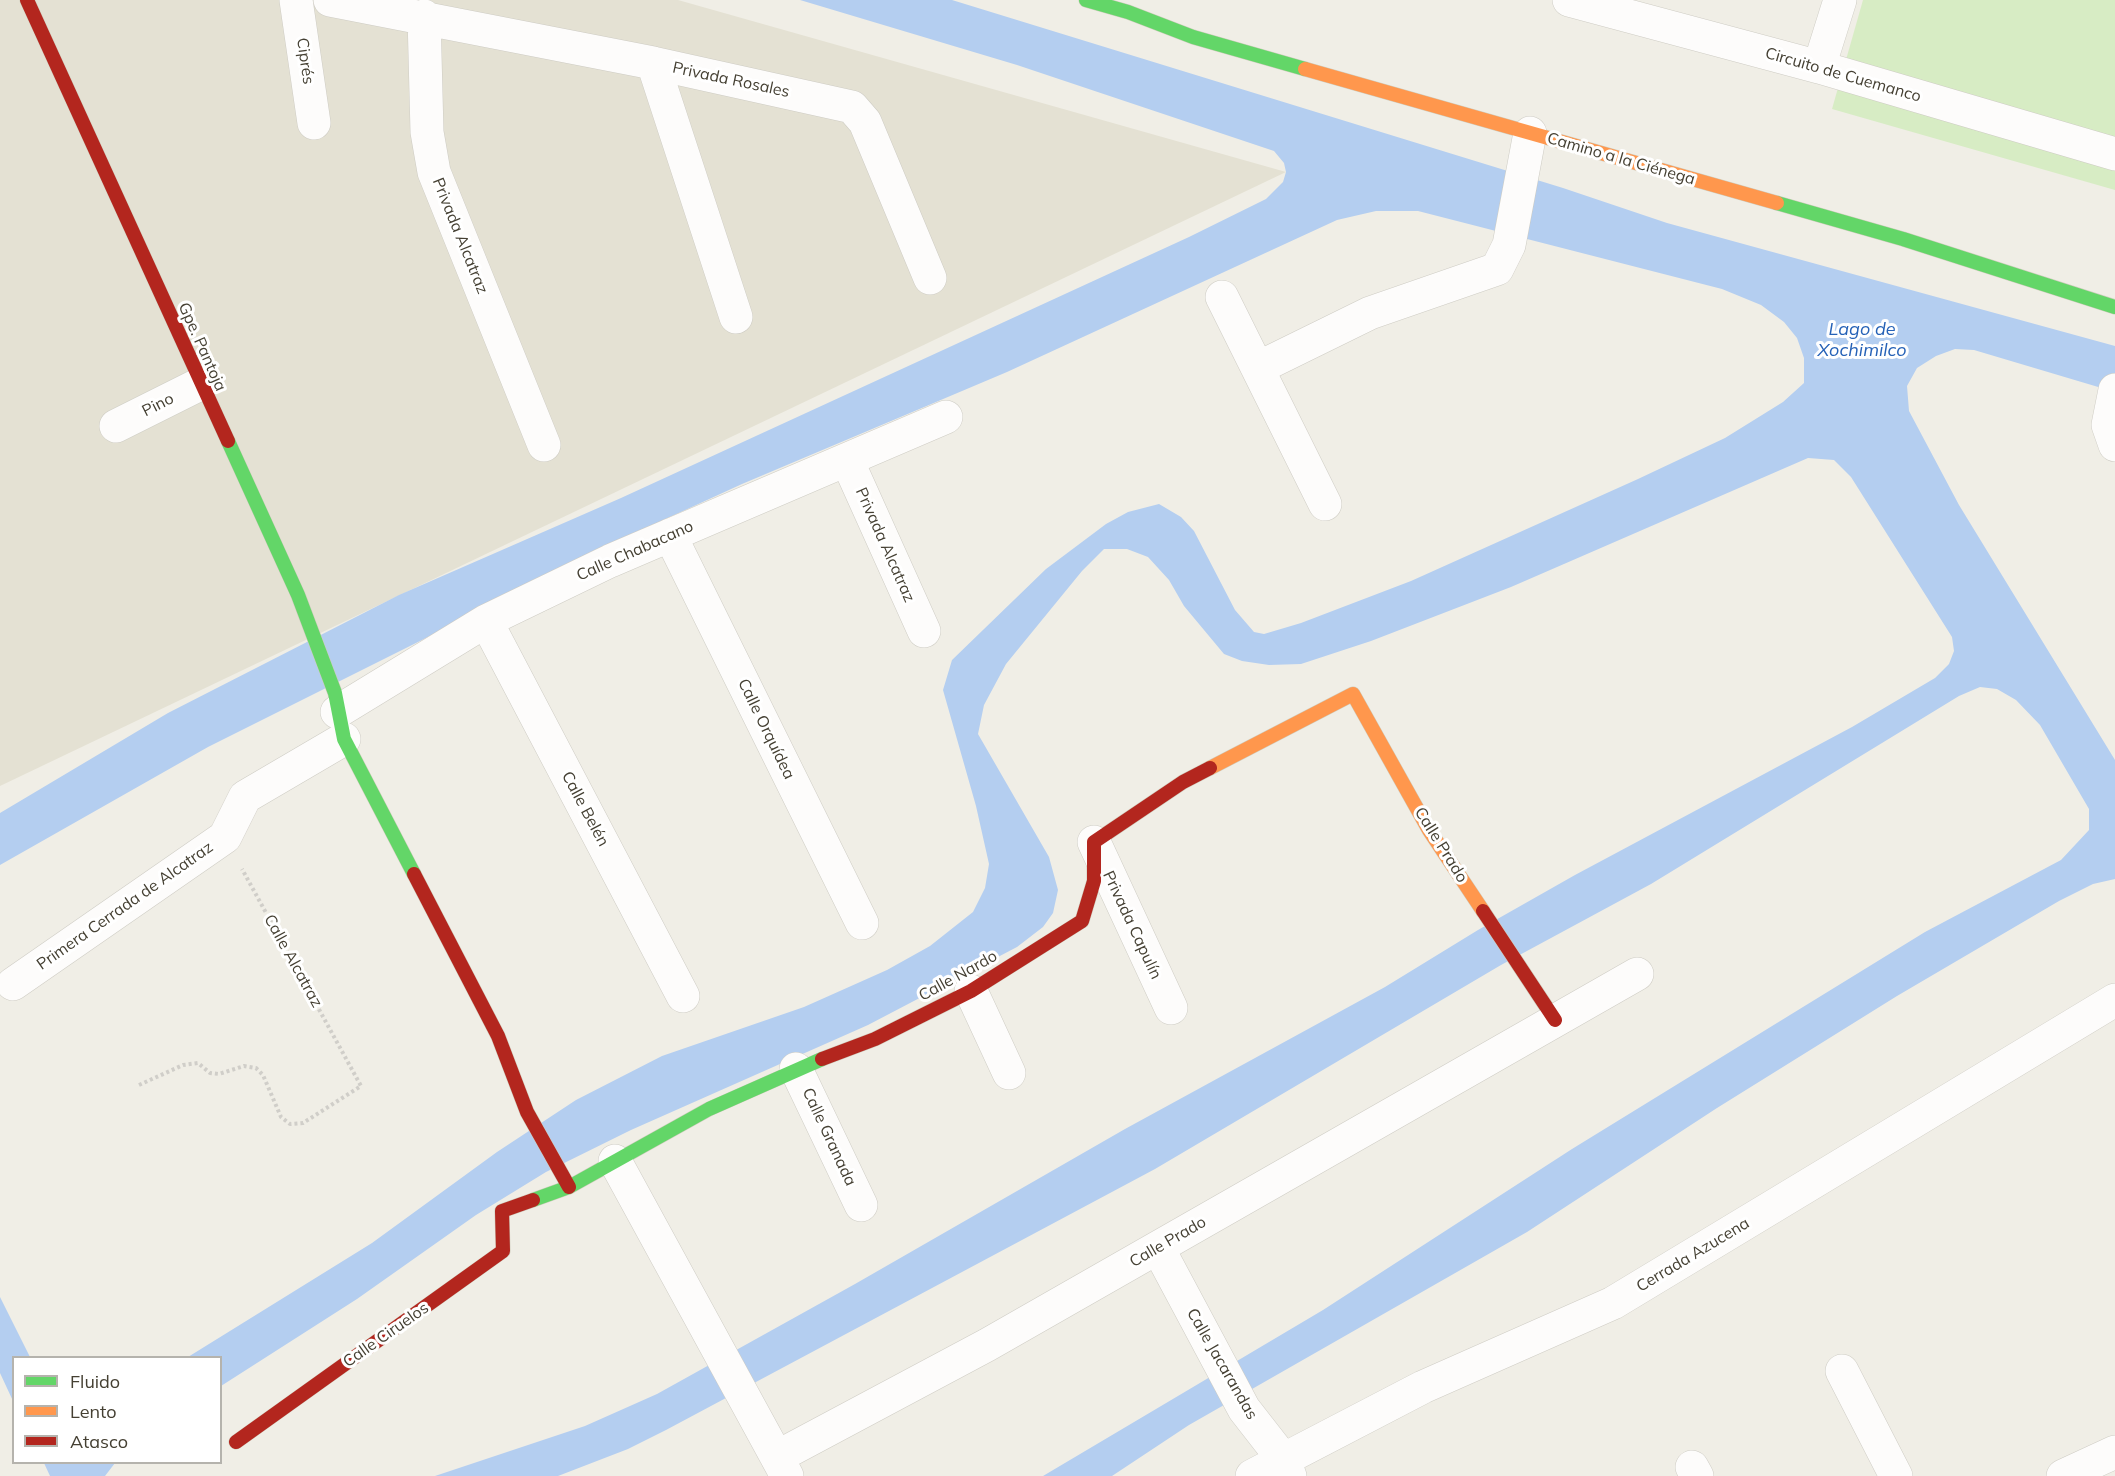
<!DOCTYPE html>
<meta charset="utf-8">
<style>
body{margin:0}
#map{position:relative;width:2115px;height:1476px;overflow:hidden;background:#f0eee6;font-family:Mulish,sans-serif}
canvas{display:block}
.legend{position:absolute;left:12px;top:1356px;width:210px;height:108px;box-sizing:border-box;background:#fff;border:2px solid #b5b3ad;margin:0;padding:8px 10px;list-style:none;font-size:18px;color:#454033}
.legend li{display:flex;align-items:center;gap:12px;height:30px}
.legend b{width:30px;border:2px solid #b5b3ad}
</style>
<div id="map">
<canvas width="2115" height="1476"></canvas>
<ul class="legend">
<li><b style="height:8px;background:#63d668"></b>Fluido</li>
<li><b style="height:8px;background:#ff974d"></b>Lento</li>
<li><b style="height:8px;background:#b3261e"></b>Atasco</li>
</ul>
</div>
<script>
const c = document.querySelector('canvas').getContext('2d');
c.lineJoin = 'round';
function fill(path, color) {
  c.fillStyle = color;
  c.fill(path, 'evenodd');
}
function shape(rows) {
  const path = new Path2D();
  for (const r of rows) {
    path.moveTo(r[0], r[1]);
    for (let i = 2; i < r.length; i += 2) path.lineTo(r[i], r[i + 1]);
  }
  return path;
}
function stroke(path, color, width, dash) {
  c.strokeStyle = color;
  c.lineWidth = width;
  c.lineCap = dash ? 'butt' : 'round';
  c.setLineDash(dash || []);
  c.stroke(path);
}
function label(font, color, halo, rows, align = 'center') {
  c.font = font + ' Mulish,sans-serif';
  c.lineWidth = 6;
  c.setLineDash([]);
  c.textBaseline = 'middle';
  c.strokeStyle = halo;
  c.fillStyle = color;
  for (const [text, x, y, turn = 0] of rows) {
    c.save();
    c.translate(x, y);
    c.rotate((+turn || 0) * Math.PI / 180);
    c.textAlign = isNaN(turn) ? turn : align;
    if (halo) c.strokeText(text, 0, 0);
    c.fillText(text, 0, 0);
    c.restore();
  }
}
fill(shape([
 [0,0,678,0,1286,172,0,786]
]), '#e4e1d3');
fill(shape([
 [1863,0,2115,0,2115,190,1832,109]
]), '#d7ecc4');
fill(shape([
 [800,0,952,0,1563,188,1667,223,2115,346,2115,392,1974,350,1955,349,1936,356,1917,368,1907,386,1909,411,1959,505,2115,760,2115,879,2093,884,2059,901,1897,996,1717,1108,1527,1232,1189,1425,1112,1476,1043,1476,1323,1310,1572,1149,1925,932,2061,860,2089,830,2089,809,2040,725,2016,700,1997,689,1980,687,1959,696,1651,884,1501,965,1155,1169,666,1430,628,1449,558,1476,435,1476,585,1426,657,1394,855,1284,1125,1129,1385,987,1478,930,1575,875,1852,727,1935,678,1949,664,1954,651,1952,637,1851,477,1834,460,1808,458,1511,587,1371,641,1301,664,1269,665,1242,661,1224,654,1184,606,1169,580,1148,557,1127,549,1104,549,1082,571,1006,664,984,705,978,734,1049,857,1058,890,1053,913,1043,927,1017,947,868,1025,631,1130,546,1172,476,1215,357,1299,221,1386,220,1358,188,1357,372,1243,497,1152,576,1100,662,1056,804,1007,887,970,930,946,973,912,985,888,989,864,976,806,943,690,952,660,1046,569,1106,524,1128,512,1159,504,1181,517,1194,531,1235,610,1254,632,1264,634,1301,623,1411,581,1638,479,1725,438,1783,402,1804,383,1804,358,1797,338,1784,322,1761,305,1722,289,1418,211,1376,211,1337,220,1007,372,742,484,646,528,208,747,0,865,0,813,168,713,399,595,621,498,1189,237,1266,199,1283,182,1286,172,1284,163,1274,151,1017,65],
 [0,1297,30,1357,14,1358,13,1401,0,1373],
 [44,1463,115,1463,105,1476,50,1476]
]), '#b4cef0');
const street = shape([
 [296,0,314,123],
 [330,0,653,63,852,107,865,122,930,278],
 [1569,0,1819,67,2115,154],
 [424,16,427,132,434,172,544,445],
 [653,63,736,317],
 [1819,67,1840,0],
 [1222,297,1325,504],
 [1258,368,1370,313,1497,269,1509,245,1530,133],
 [2115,390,2108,425,2115,445],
 [116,426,200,384],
 [847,460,924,631],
 [670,535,862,923],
 [486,621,683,996],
 [337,712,486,621,610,561,946,417],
 [1094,842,1171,1008],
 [13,984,225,837,245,797,344,739],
 [971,991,1009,1073],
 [796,1069,861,1205],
 [615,1161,787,1476],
 [1158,1248,1244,1409,1283,1459,1290,1476],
 [1842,1371,1896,1476],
 [777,1457,987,1345,1637,974],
 [1692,1467,1697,1476],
 [1252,1476,1423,1387,1613,1303,2115,1000],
 [2063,1476,2115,1452]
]);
const fast = shape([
 [1086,0,1128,12,1193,37,1305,69],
 [1777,203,1903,239,2115,307],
 [228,441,298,595,335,693,344,739,414,874],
 [533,1200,569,1187,709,1109,822,1059]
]);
const slow = shape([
 [1305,69,1777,203],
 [1210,768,1353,694,1429,830,1483,911]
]);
const jam = shape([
 [27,0,228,441],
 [414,874,498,1036,527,1112,569,1187],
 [1483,911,1555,1020],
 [822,1059,875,1039,971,991,1082,921,1094,881,1094,842,1183,782,1210,768],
 [236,1442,503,1251,502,1211,533,1200]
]);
stroke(street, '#ceccc4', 34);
stroke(fast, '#cfccbd', 15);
stroke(slow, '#cfccbd', 15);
stroke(jam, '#cfccbd', 15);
stroke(shape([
 [139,1085,183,1065,198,1063,210,1073,219,1074,244,1066,256,1068,263,1075,281,1117,290,1124,303,1123,361,1086,242,869]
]), '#d0cec9', 4, [3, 3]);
stroke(street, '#fdfcfb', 33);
stroke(fast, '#63d668', 14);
stroke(slow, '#ff974d', 14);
stroke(jam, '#b3261e', 14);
label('16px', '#454033', '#fff', [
 ["Ciprés",305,61,82],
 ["Circuito de Cuemanco",1843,75,16],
 ["Privada Rosales",731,80,12],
 ["Camino a la Ciénega",1621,159,16],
 ["Privada Alcatraz",460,236,68],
 ["Gpe. Pantoja",202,347,66],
 ["Pino",158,405,-27],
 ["Privada Alcatraz",885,545,66],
 ["Calle Chabacano",635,551,-24],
 ["Calle Orquídea",766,729,64],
 ["Calle Belén",585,809,62],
 ["Calle Prado",1441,845,58],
 ["Primera Cerrada de Alcatraz",125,906,-35],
 ["Privada Capulín",1132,925,65],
 ["Calle Alcatraz",293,961,61],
 ["Calle Nardo",958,976,-29],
 ["Calle Granada",829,1137,65],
 ["Calle Prado",1168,1242,-30],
 ["Cerrada Azucena",1693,1255,-31],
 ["Calle Ciruelos",386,1335,-35],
 ["Calle Jacarandas",1222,1364,60]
]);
label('italic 18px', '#2662b7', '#fff', [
 ["Lago de",1862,330],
 ["Xochimilco",1862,351]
]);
</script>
